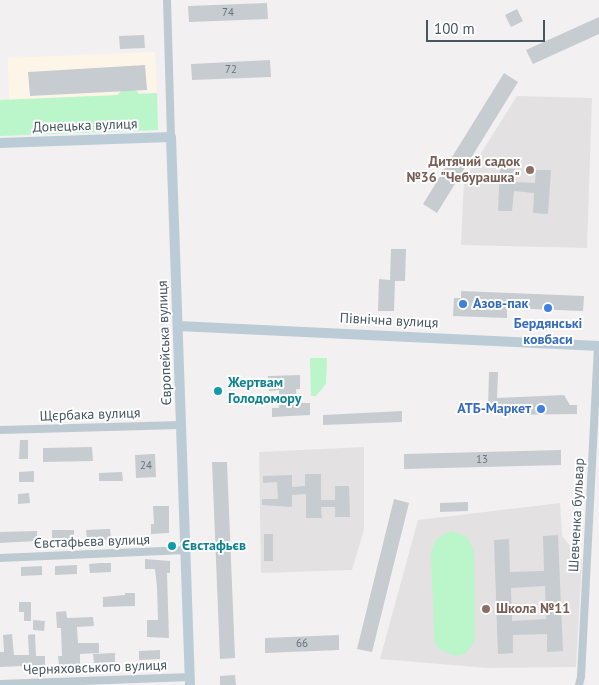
<!DOCTYPE html>
<meta charset="utf-8">
<style>
body{margin:0}
#map{position:relative;width:599px;height:685px;overflow:hidden;background:#f3f0f1;font-family:"PT Sans",sans-serif}
canvas{display:block}
.scale{position:absolute;left:426px;top:20px;width:119px;height:22px;box-sizing:border-box;border:2px solid #465760;border-top:0;padding-left:6px;font-size:15px;line-height:18px;white-space:nowrap;color:#465760;-webkit-text-stroke:4px #fff;paint-order:stroke}
</style>
<div id="map">
<canvas width="599" height="685"></canvas>
<div class="scale">100 m</div>
</div>
<script>
const c = document.querySelector('canvas').getContext('2d');
c.lineJoin = 'round';
function fill(path, color) {
  c.fillStyle = color;
  c.fill(path, 'evenodd');
}
function shape(rows) {
  const path = new Path2D();
  for (const r of rows) {
    path.moveTo(r[0], r[1]);
    for (let i = 2; i < r.length; i += 2) path.lineTo(r[i], r[i + 1]);
  }
  return path;
}
function stroke(path, color, width, dash) {
  c.strokeStyle = color;
  c.lineWidth = width;
  c.lineCap = dash ? 'butt' : 'round';
  c.setLineDash(dash || []);
  c.stroke(path);
}
function label(font, color, halo, rows, align = 'center') {
  c.font = font + ' "PT Sans",sans-serif';
  c.lineWidth = 4;
  c.setLineDash([]);
  c.textBaseline = 'middle';
  c.strokeStyle = halo;
  c.fillStyle = color;
  for (const [text, x, y, turn = 0] of rows) {
    c.save();
    c.translate(x, y);
    c.rotate((+turn || 0) * Math.PI / 180);
    c.textAlign = isNaN(turn) ? turn : align;
    if (halo) c.strokeText(text, 0, 0);
    c.fillText(text, 0, 0);
    c.restore();
  }
}
fill(shape([
 [155,52,157,93,121,91,119,95,9,100,8,58]
]), '#fef5e9');
fill(shape([
 [517,96,592,98,587,248,461,245,464,180],
 [364,447,364,530,352,570,261,573,259,452],
 [560,503,562,536,582,560,576,667,487,668,380,659,418,520]
]), '#e4e1e3');
fill(shape([
 [136,90,139,94,157,93,158,130,0,136,0,100,118,95,121,91],
 [310,358,327,358,326,384,316,396,311,396],
 [452,531,467,537,474,551,475,641,465,654,456,656,440,650,435,643,434,635,431,553,437,538]
]), '#bbf5ca');
fill(shape([
 [267,3,268,19,189,22,188,6],
 [517,9,523,21,511,27,505,15],
 [599,17,599,34,533,64,526,50],
 [144,35,145,48,120,49,119,36],
 [270,60,271,77,192,80,191,64],
 [145,65,147,90,30,96,28,72],
 [504,73,518,82,437,213,423,204],
 [500,168,515,169,514,182,535,183,536,170,551,170,548,214,533,213,534,193,514,191,512,211,498,211],
 [391,249,406,249,405,281,395,281,394,311,378,311,379,279,390,280],
 [461,291,584,296,583,311,507,308,507,318,453,316,454,298,461,298],
 [489,372,498,372,497,398,564,395,570,405,577,405,577,414,505,415,505,409,488,409],
 [300,375,300,389,296,389,297,403,310,403,310,415,272,417,272,408,279,408,279,390,269,391,268,376],
 [402,411,402,422,323,425,323,415],
 [20,440,28,440,28,459,19,459],
 [92,447,93,461,43,462,43,448],
 [561,450,561,465,404,469,404,454],
 [155,454,156,477,136,478,135,455],
 [212,462,227,462,235,658,220,659],
 [34,471,34,482,19,482,19,472],
 [122,472,123,481,99,481,99,473],
 [305,474,321,474,321,500,335,500,335,486,349,486,350,517,335,517,335,507,321,507,322,518,306,518,306,494,292,495,292,507,262,505,262,499,278,499,277,482,263,483,263,476,292,475,292,487,305,486],
 [29,493,30,503,18,504,18,494],
 [394,499,409,503,372,652,357,649],
 [468,502,468,511,440,512,440,503],
 [153,506,169,506,169,533,151,534,151,524,154,524],
 [106,529,110,529,111,540,87,540,86,530],
 [52,530,74,530,74,540,52,541],
 [37,531,37,541,0,543,0,532],
 [264,534,273,534,273,561,264,561],
 [558,535,563,651,547,652,547,634,513,635,513,653,498,654,494,540,509,539,510,572,544,571,543,536],
 [545,586,546,619,512,621,511,588],
 [145,559,170,561,170,573,167,573,169,638,147,637,147,620,158,620,157,587,155,569,145,569],
 [100,563,111,563,111,572,90,573,89,564],
 [77,565,77,574,55,575,55,566],
 [42,566,42,575,21,576,21,567],
 [125,593,135,593,135,606,103,607,103,597,125,595],
 [19,602,31,602,31,621,24,621,24,612,19,612],
 [66,611,67,618,93,617,94,626,77,627,78,643,99,643,99,653,80,654,80,665,59,665,58,656,62,656,61,628,57,628,56,612],
 [33,620,45,621,44,631,33,630],
 [12,634,14,655,29,655,28,635,35,634,36,656,45,656,45,665,0,667,0,652,4,652,3,635],
 [339,635,339,650,265,653,265,638],
 [160,650,160,659,139,660,139,651],
 [115,653,115,662,94,663,93,654],
 [235,675,236,685,220,685,220,676]
]), '#c7ccd0');
stroke(shape([
 [167,0,171,137],
 [0,430,181,425],
 [0,558,186,550],
 [0,684,190,677],
 [579,685,581,677,598,346]
]), '#bdcad1', 8);
stroke(shape([
 [0,143,171,137,190,685],
 [178,326,599,346]
]), '#bcccd6', 10);
for (const [x, y, r, color] of [
 [530,170,5,"#8d6e63"],
 [463,304,5,"#3f7fe0"],
 [548,308,5,"#3f7fe0"],
 [218,391,5,"#0f9aa8"],
 [541,409,5,"#3f7fe0"],
 [172,546,5,"#0f9aa8"],
 [486,609,5,"#8d6e63"]
]) {
  const dot = new Path2D();
  dot.arc(x, y, r, 0, 2 * Math.PI);
  c.fillStyle = color;
  c.fill(dot);
  stroke(dot, '#fff', 2);
}
label('11px', '#66747c', null, [
 ["74",228,13],
 ["72",231,70],
 ["13",482,460],
 ["24",146,466],
 ["66",302,644]
]);
label('14px', '#465760', '#fff', [
 ["Донецька вулиця",85,126,-2],
 ["Північна вулиця",389,321,3],
 ["Європейська вулиця",165,343,-92],
 ["Щєрбака вулиця",90,415,-2],
 ["Шевченка бульвар",577,515,-87],
 ["Євстафьєва вулиця",92,542,-2],
 ["Черняховського вулиця",95,668,-2]
]);
label('bold 14px', '#785e54', '#fff', [
 ["Дитячий садок",520,162],
 ["№36 \"Чебурашка\"",520,178],
 ["Школа №11",496,609,"left"]
], 'right');
label('bold 14px', '#366cbe', '#fff', [
 ["Азов-пак",473,304],
 ["Бердянські",548,324,"center"],
 ["ковбаси",548,340,"center"],
 ["АТБ-Маркет",531,409,"right"]
], 'left');
label('bold 14px', '#0d838f', '#fff', [
 ["Жертвам",228,383],
 ["Голодомору",228,399],
 ["Євстафьєв",182,546]
], 'left');
</script>
